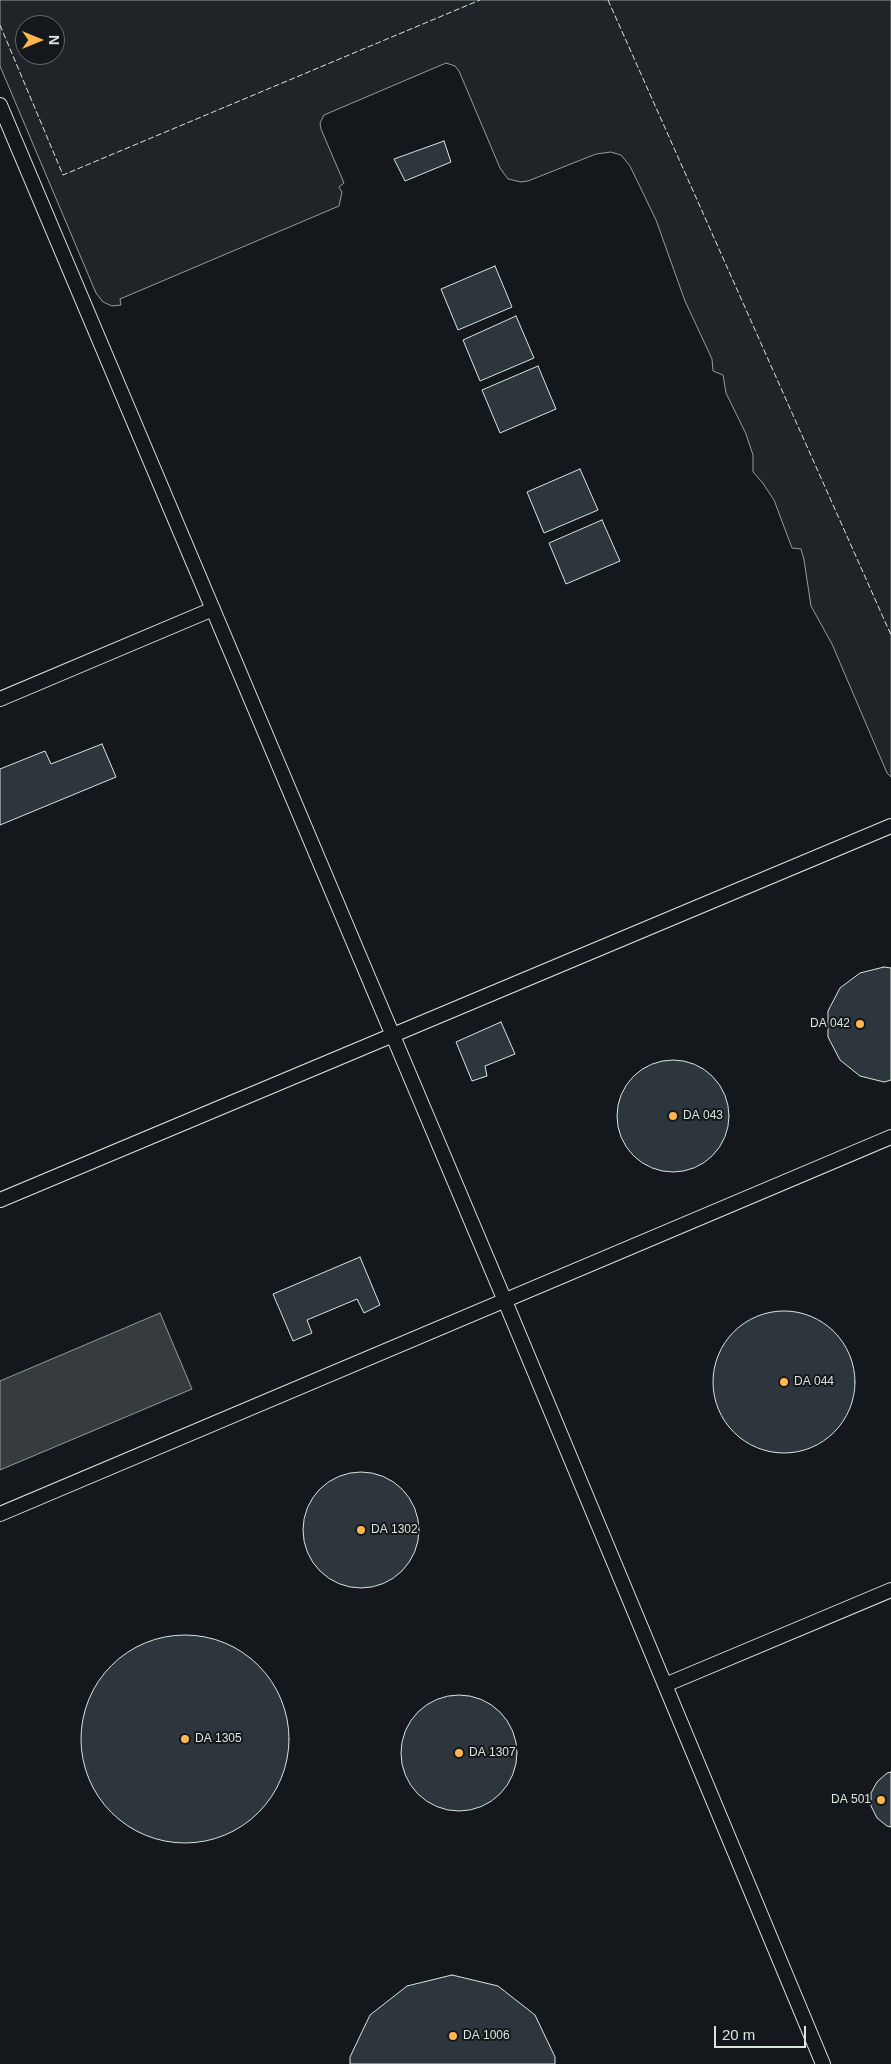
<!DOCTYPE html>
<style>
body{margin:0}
#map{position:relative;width:891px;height:2064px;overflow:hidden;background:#14181c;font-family:Helvetica,sans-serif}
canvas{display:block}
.north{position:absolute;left:15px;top:15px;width:50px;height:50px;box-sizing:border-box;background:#14181c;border:1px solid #626a69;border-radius:50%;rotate:90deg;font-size:14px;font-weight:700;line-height:20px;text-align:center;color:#d8e6dc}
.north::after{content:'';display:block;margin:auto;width:18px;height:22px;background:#ffb74d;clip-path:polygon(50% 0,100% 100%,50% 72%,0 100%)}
.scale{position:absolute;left:714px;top:2026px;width:92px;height:22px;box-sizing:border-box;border:2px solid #d8e6dc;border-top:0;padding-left:6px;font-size:15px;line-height:18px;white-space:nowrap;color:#d8e6dc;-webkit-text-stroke:4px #14181c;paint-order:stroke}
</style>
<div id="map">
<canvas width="891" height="2064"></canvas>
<div class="north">N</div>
<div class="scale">20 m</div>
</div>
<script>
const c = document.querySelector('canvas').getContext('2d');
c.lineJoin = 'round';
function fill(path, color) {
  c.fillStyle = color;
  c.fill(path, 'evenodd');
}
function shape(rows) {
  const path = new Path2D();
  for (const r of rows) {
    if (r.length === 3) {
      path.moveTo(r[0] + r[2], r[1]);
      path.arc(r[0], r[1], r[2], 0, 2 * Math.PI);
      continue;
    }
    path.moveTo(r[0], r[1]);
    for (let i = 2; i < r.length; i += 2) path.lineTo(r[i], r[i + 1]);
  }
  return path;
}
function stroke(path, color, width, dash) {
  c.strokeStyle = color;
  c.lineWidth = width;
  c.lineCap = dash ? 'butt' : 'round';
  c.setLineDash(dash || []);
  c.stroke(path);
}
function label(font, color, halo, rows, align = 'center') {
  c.font = font + ' Helvetica,sans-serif';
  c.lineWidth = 4;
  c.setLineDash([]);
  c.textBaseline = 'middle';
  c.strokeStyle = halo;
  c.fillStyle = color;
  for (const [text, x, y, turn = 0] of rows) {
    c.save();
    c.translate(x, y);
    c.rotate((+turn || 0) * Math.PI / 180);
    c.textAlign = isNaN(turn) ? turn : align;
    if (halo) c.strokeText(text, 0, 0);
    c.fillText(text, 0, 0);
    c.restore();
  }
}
const green = shape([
 [0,0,891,0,891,777,887,773,832,644,811,606,804,560,801,549,792,548,774,500,762,482,753,472,753,455,746,434,726,393,723,375,713,371,712,359,685,301,656,220,630,166,621,155,611,152,596,154,528,181,521,182,508,179,500,168,459,71,455,66,446,63,324,115,320,123,321,129,344,183,339,187,342,192,339,206,120,299,121,305,112,306,103,302,96,293,0,66,0,0],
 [25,25,55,25,55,55,25,55,25,25]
]);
fill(green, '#202428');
stroke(green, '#939e99', 1);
const water = shape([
 [160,1313,192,1389,0,1470,0,1381,160,1313]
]);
fill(water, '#363b3e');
stroke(water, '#939e99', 1);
const building = shape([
 [444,141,451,162,405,181,394,159,444,141],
 [495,266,512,307,458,330,441,289,495,266],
 [516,316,534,358,480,381,463,340,516,316],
 [538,366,556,409,500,433,482,390,538,366],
 [580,469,598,510,544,533,527,492,580,469],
 [602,520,620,561,566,584,549,543,602,520],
 [102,744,116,777,0,825,0,769,45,751,51,764,102,744],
 [884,967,891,968,891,1080,884,1082,860,1076,840,1060,828,1037,828,1011,840,988,860,973,884,967],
 [501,1022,515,1054,485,1066,487,1076,472,1081,456,1042,501,1022],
 [673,1116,56],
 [360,1257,380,1305,364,1313,357,1299,307,1320,312,1333,293,1341,273,1294,360,1257],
 [784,1382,71],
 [361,1530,58],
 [185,1739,104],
 [459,1753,58],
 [891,1772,891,1827,887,1826,877,1818,871,1806,871,1793,877,1782,887,1773,891,1772],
 [452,1975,498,1986,535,2015,555,2057,555,2064,350,2064,350,2057,370,2015,407,1986,452,1975]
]);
fill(building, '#2c363c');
stroke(building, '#d8e6dc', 1);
const service = shape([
 [0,105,505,1301,823,2064],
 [0,699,213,609],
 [0,1200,891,826],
 [0,1514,891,1137],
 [665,1685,891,1590]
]);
stroke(service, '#d8e6dc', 16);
stroke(service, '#14181c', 14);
stroke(shape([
 [608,0,891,635],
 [0,25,63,175,480,0]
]), '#d8e6dc', 1, [6, 2.5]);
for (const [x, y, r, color] of [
 [860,1024,5,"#ffb74d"],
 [673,1116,5,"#ffb74d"],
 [784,1382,5,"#ffb74d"],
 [361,1530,5,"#ffb74d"],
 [185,1739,5,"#ffb74d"],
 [459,1753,5,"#ffb74d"],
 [881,1800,5,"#ffb74d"],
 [453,2036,5,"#ffb74d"]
]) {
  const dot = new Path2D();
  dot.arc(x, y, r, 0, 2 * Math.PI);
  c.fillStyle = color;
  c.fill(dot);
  stroke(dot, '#14181c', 2);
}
label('12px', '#d8e6dc', '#14181c', [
 ["DA 042",850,1024,"right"],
 ["DA 043",683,1116],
 ["DA 044",794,1382],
 ["DA 1302",371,1530],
 ["DA 1305",195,1739],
 ["DA 1307",469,1753],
 ["DA 501",871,1800,"right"],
 ["DA 1006",463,2036]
], 'left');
</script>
